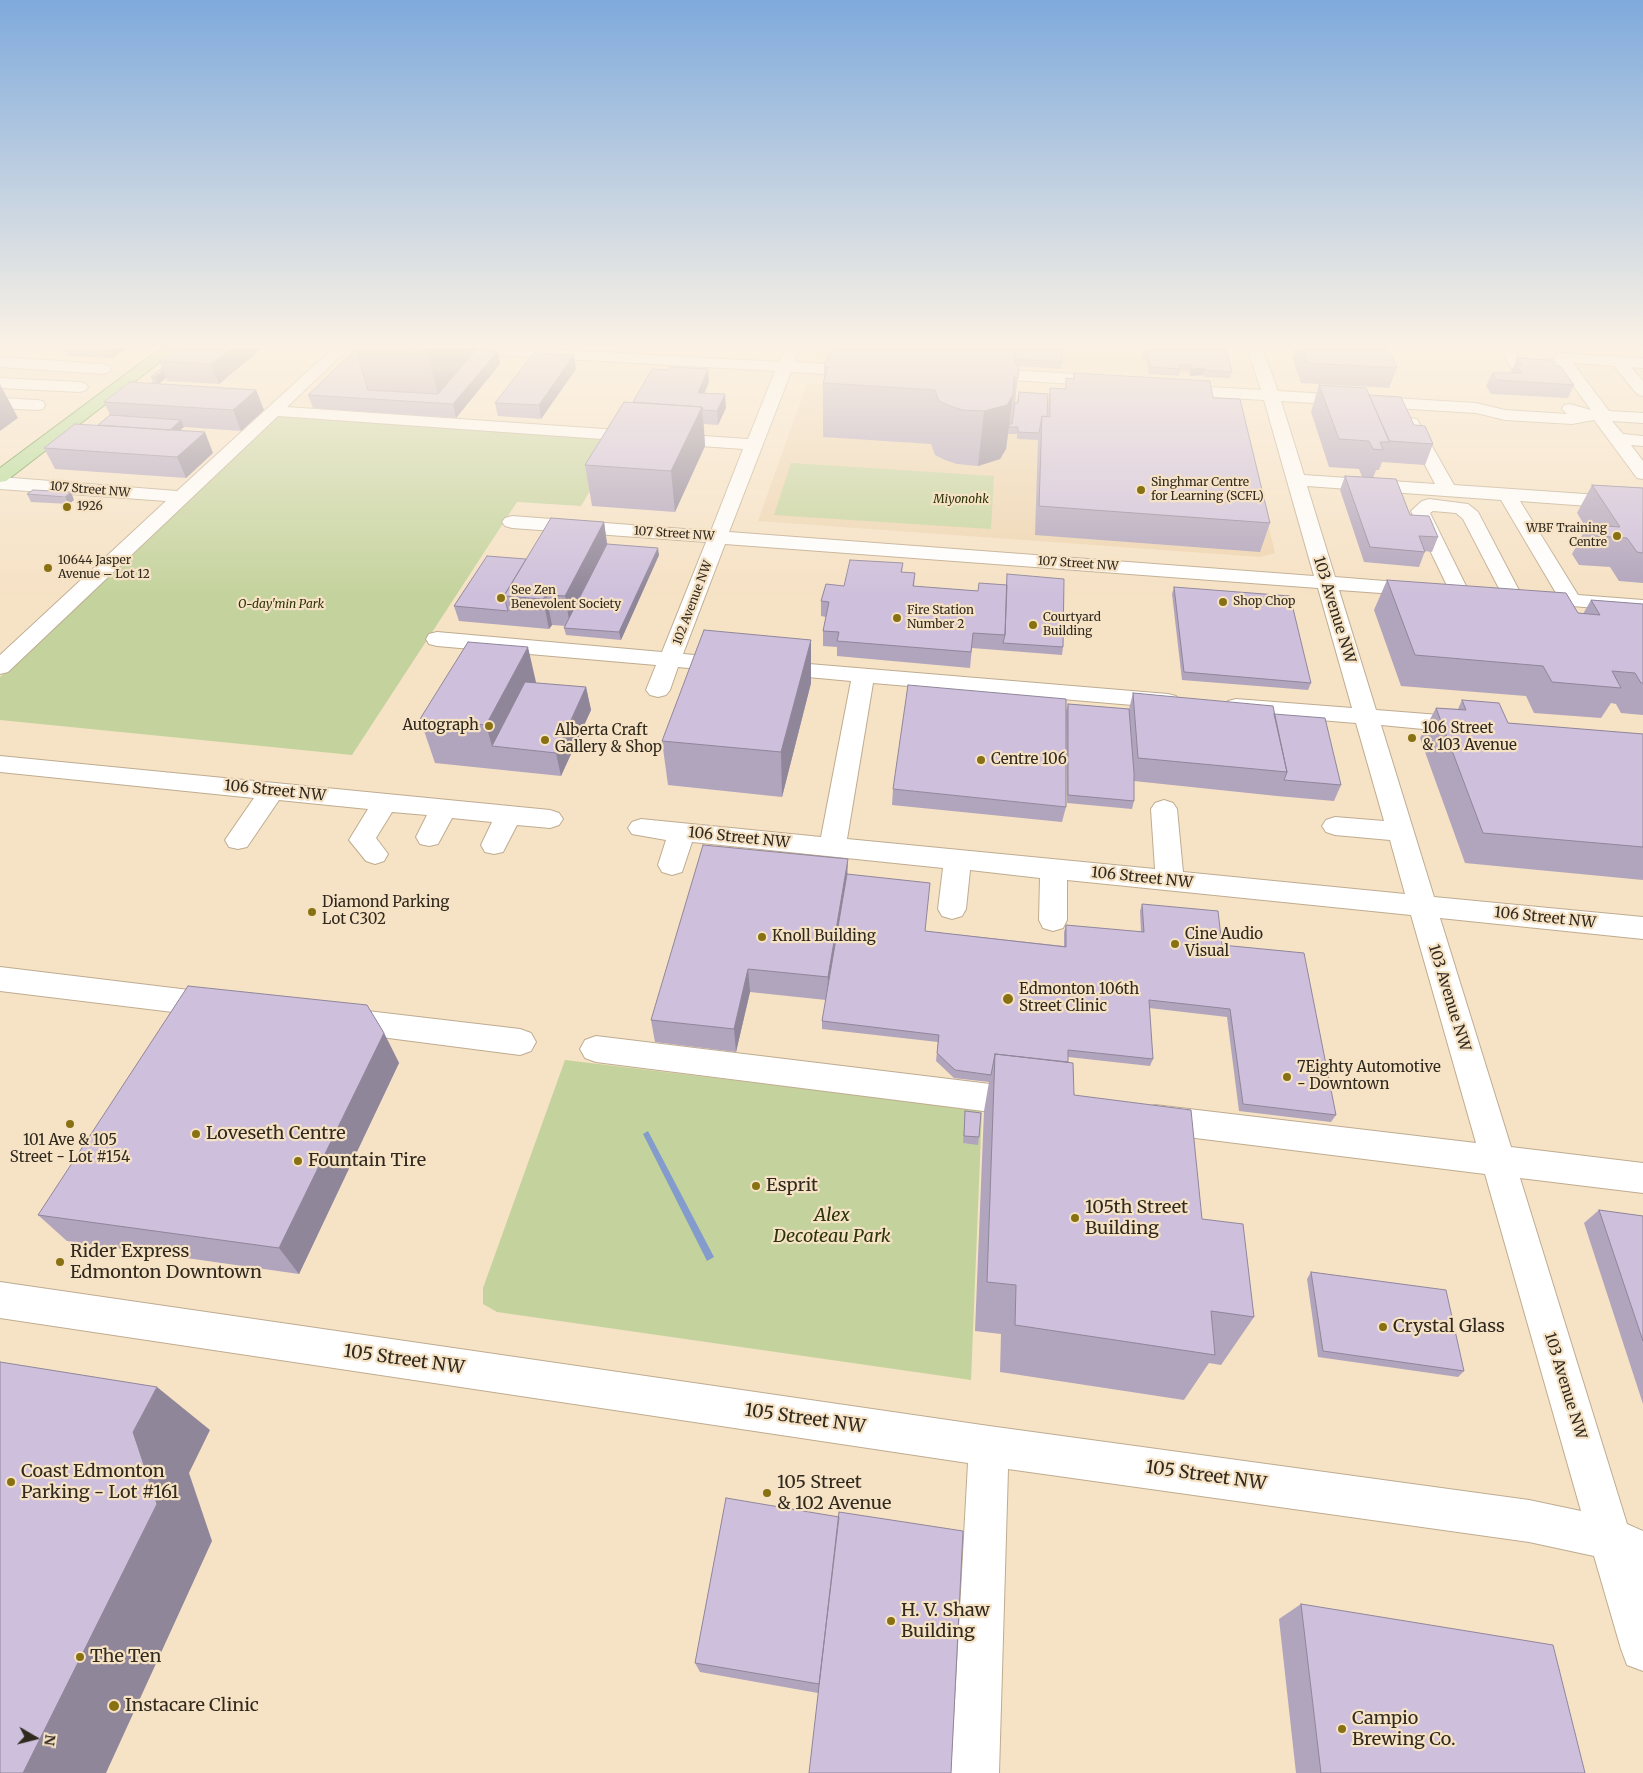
<!DOCTYPE html>
<meta charset="utf-8">
<style>
body{margin:0}
#map{position:relative;width:1643px;height:1773px;overflow:hidden;background:#f6e2c5;font-family:Merriweather,serif}
canvas{display:block}
.north{position:absolute;left:10px;top:1713px;width:50px;height:50px;-webkit-text-stroke:4px #f6e2c5;paint-order:stroke;rotate:98deg;font-size:14px;font-weight:700;line-height:20px;text-align:center;color:#30291e}
.north::after{content:'';display:block;margin:auto;width:18px;height:22px;background:#30291e;clip-path:polygon(50% 0,100% 100%,50% 72%,0 100%)}
</style>
<div id="map">
<canvas width="1643" height="1773"></canvas>
<div class="north">N</div>
</div>
<script>
const c = document.querySelector('canvas').getContext('2d');
c.lineJoin = 'round';
function fill(path, color) {
  c.fillStyle = color;
  c.fill(path, 'evenodd');
}
function shape(rows) {
  const path = new Path2D();
  for (const r of rows) {
    path.moveTo(r[0], r[1]);
    for (let i = 2; i < r.length; i += 2) path.lineTo(r[i], r[i + 1]);
  }
  return path;
}
function stroke(path, color, width, dash) {
  c.strokeStyle = color;
  c.lineWidth = width;
  c.lineCap = dash ? 'butt' : 'round';
  c.setLineDash(dash || []);
  c.stroke(path);
}
function label(font, color, halo, rows, align = 'center') {
  c.font = font + ' Merriweather,serif';
  c.lineWidth = 4.5;
  c.setLineDash([]);
  c.textBaseline = 'middle';
  c.strokeStyle = halo;
  c.fillStyle = color;
  for (const [text, x, y, turn = 0] of rows) {
    c.save();
    c.translate(x, y);
    c.rotate((+turn || 0) * Math.PI / 180);
    c.textAlign = isNaN(turn) ? turn : align;
    if (halo) c.strokeText(text, 0, 0);
    c.fillText(text, 0, 0);
    c.restore();
  }
}
fill(shape([
 [817,348,1223,348,1230,378,815,355],
 [807,383,1235,409,1241,411,1275,553,1260,557,758,521]
]), '#eed5b1');
fill(shape([
 [277,415,622,438,581,506,517,502,352,755,0,720,0,677],
 [791,463,994,476,991,529,774,515],
 [565,1060,982,1110,971,1380,497,1312,483,1304,483,1288]
]), '#c4d39d');
fill(shape([
 [648,1131,714,1257,707,1261,643,1134]
]), '#839ccb');
const minor = shape([
 [333,348,349,348,287,407,748,439,775,371,496,355,474,359,407,353,402,351,399,348,474,349,484,348,533,348,779,362,785,348,799,348,794,362,860,366,866,368,868,371,866,374,860,376,791,372,729,532,1314,576,1264,400,1175,395,1169,393,1167,390,1169,387,1175,385,1261,390,1247,348,1262,348,1278,391,1476,403,1505,410,1567,414,1562,409,1564,405,1570,404,1591,410,1553,358,1556,355,1561,353,1643,358,1643,368,1631,367,1643,381,1643,396,1637,394,1614,366,1573,363,1609,411,1643,413,1643,423,1612,421,1623,434,1643,436,1643,446,1631,445,1643,461,1643,479,1637,478,1594,420,1572,424,1505,420,1476,413,1281,401,1304,475,1435,484,1403,423,1405,419,1411,418,1417,419,1419,423,1454,485,1643,498,1643,510,1520,501,1578,595,1643,600,1643,612,1525,602,1522,598,1525,594,1532,592,1556,593,1501,500,1307,486,1335,577,1422,584,1429,586,1432,590,1429,594,1422,596,1339,590,1376,710,1465,717,1473,720,1477,725,1473,730,1465,733,1381,725,1434,897,1643,917,1643,939,1440,918,1511,1147,1643,1163,1643,1193,1520,1178,1627,1524,1643,1531,1643,1671,1627,1665,1621,1649,1594,1556,1529,1542,1008,1469,999,1773,951,1773,968,1463,0,1318,0,1282,989,1426,1529,1500,1581,1511,1485,1174,1155,1133,1143,1129,1139,1119,1143,1109,1155,1105,1476,1143,1411,915,1067,880,1067,920,1063,928,1053,931,1043,928,1039,920,1040,878,970,870,966,909,962,916,952,919,942,916,938,909,943,868,692,842,682,872,672,875,662,872,658,865,666,840,632,834,628,828,632,822,641,819,821,837,851,681,765,673,762,668,765,663,773,661,1168,694,1176,696,1180,701,1176,706,1168,708,873,683,847,839,1155,869,1151,809,1155,803,1164,800,1173,803,1177,809,1183,872,1405,894,1390,840,1335,835,1326,832,1322,826,1326,820,1335,817,1384,821,1356,723,1236,713,1228,711,1224,706,1228,701,1236,699,1352,708,1318,588,725,544,683,654,730,658,738,660,741,665,738,670,730,672,678,667,670,690,666,695,658,697,650,695,646,690,656,665,437,646,429,644,426,639,429,634,437,632,662,652,706,542,512,528,505,526,502,522,505,518,512,516,711,531,743,449,278,416,8,672,0,674,0,655,166,501,0,489,0,477,177,491,333,348],
 [1499,348,1513,348,1530,372,1528,375,1516,375,1499,348],
 [0,357,103,364,109,366,111,369,109,372,103,374,0,367,0,357],
 [1011,370,1073,374,1108,383,1110,386,1108,389,1102,391,1073,384,1011,380,981,383,975,381,973,378,975,375,981,373,1011,370],
 [0,378,80,382,86,384,88,387,86,390,80,392,0,388,0,378],
 [0,398,37,400,43,401,45,405,43,409,37,410,0,408,0,398],
 [1429,499,1468,504,1478,512,1522,596,1519,600,1512,602,1505,600,1463,519,1456,513,1433,511,1430,513,1469,592,1466,596,1459,598,1452,596,1411,511,1422,501,1429,499],
 [0,756,550,810,559,813,563,819,559,825,550,828,517,825,503,852,494,854,485,852,481,845,492,822,452,818,438,844,429,846,420,844,416,837,427,815,392,812,376,838,388,854,384,861,375,864,366,861,349,840,368,809,279,800,247,847,238,849,229,847,225,840,254,798,0,772,0,756],
 [0,967,214,993,225,996,229,1005,225,1014,214,1017,0,991,0,967],
 [342,1008,520,1029,531,1033,536,1042,531,1051,520,1055,342,1032,331,1029,327,1020,331,1011,342,1008],
 [596,1036,1023,1088,1034,1092,1039,1102,1034,1112,1023,1116,596,1062,585,1058,580,1049,585,1040,596,1036]
]);
const major = shape([
 [161,348,178,348,6,481,0,482,0,468,161,348]
]);
stroke(minor, '#bfac90', 2);
stroke(major, '#608c3a', 2);
fill(minor, '#fff');
fill(major, '#afda92');
fill(shape([
 [64,348,127,348,112,358,68,356],
 [356,348,476,348,477,350,498,351,500,364,456,418,313,408,308,395,356,349],
 [835,348,1062,362,1061,369,1019,366,1015,403,1017,403,1019,392,1048,407,1050,388,1065,389,1066,378,1073,379,1074,373,1213,398,1270,523,1260,552,1035,535,1038,440,1017,439,1017,434,1008,434,1006,449,1000,459,978,466,957,464,945,460,935,455,931,444,823,437,823,383,824,381,824,367,832,353],
 [1142,348,1226,348,1232,372,1230,378,1204,377,1203,375,1190,376,1189,372,1180,371,1179,376,1149,374,1147,359,1143,359],
 [1295,348,1387,348,1397,368,1389,388,1301,383,1292,357],
 [261,349,219,384,167,381,166,378,159,384,256,390,264,410,241,431,184,427,180,430,213,453,186,478,55,469,44,448,98,425,110,415,104,402,153,383,151,377,162,368,159,361],
 [574,355,576,369,541,419,498,416,495,403],
 [1517,358,1555,366,1574,385,1568,398,1491,394,1486,386,1492,373,1512,373,1511,372],
 [709,382,704,393,726,408,718,425,704,424,705,446,675,512,592,506,585,465,633,402],
 [1319,385,1369,395,1414,425,1433,444,1425,465,1382,462,1379,470,1376,470,1373,478,1410,515,1438,537,1432,552,1425,551,1419,567,1364,562,1340,490,1345,476,1362,477,1359,469,1329,467,1311,412],
 [1592,485,1643,488,1643,583,1619,581,1610,567,1579,565,1572,554,1586,528,1577,513],
 [33,490,74,500,69,504,31,502,27,494],
 [604,522,607,544,659,555,621,640,566,635,564,628,566,626,552,625,549,629,459,621,454,606],
 [903,563,902,572,915,573,914,587,978,591,1006,585,1007,574,1063,647,1062,655,972,648,970,668,837,656,837,647,823,646,823,631,826,617,821,616,821,601,844,586],
 [1387,580,1578,613,1583,614,1591,600,1643,604,1643,715,1621,713,1616,704,1611,703,1601,718,1534,713,1526,696,1401,686,1374,610],
 [1174,587,1311,683,1308,690,1182,680,1172,594],
 [811,640,811,683,782,797,668,785,662,741],
 [536,683,586,687,591,710,561,776,435,763,420,719],
 [1133,693,1274,714,1341,785,1334,801,1277,796,1134,781,1134,801,1132,809,1067,803,1066,711,1068,704,1129,709],
 [1462,700,1508,723,1643,734,1643,880,1465,863,1420,738,1436,708,1458,709],
 [893,789,1066,807,1062,822,892,805],
 [847,874,925,931,1064,946,1064,932,1066,925,1141,932,1140,911,1142,904,1222,945,1336,1115,1331,1122,1239,1111,1227,1017,1149,1008,1153,1059,1150,1066,1068,1057,1068,1062,1074,1095,1202,1219,1254,1317,1221,1365,1209,1363,1184,1400,1000,1372,1001,1334,975,1331,984,1111,989,1082,954,1078,936,1061,938,1042,822,1029,822,1021,826,1000,750,992,736,1052,655,1042,651,1020],
 [384,1033,399,1063,299,1274,67,1241,38,1215],
 [965,1111,979,1137,978,1145,963,1143],
 [1599,1210,1643,1216,1643,1404,1584,1223],
 [1311,1272,1464,1371,1458,1377,1318,1357,1307,1279],
 [726,1498,951,1773,818,1693,700,1672,695,1663],
 [1301,1604,1585,1773,1296,1773,1279,1619]
]), '#b1a4bd');
fill(shape([
 [107,348,127,348,112,358],
 [232,348,260,348,261,349,219,384,211,364],
 [426,348,476,348,479,363,440,403],
 [498,351,500,364,456,418,453,404],
 [574,355,576,369,541,419,539,405],
 [1205,368,1203,375,1190,376,1191,369],
 [708,369,709,382,699,406,698,393],
 [163,371,166,378,158,384,155,377],
 [0,384,18,418,0,431],
 [256,390,264,410,241,431,233,410],
 [725,394,726,408,718,425,717,411],
 [1013,395,1006,449,1000,459,978,466,984,411],
 [702,407,705,446,675,512,671,471],
 [181,420,184,427,159,449,155,442],
 [205,432,213,453,186,478,177,457],
 [71,492,74,500,69,504,65,497],
 [604,522,608,551,570,626,565,596],
 [658,548,659,555,621,640,619,632],
 [546,595,552,625,549,629,543,599],
 [811,640,811,683,782,797,781,752],
 [528,647,538,691,492,746,486,725],
 [586,687,591,710,561,776,556,753],
 [848,859,847,882,827,1000,828,977],
 [748,969,750,992,736,1052,734,1029],
 [384,1033,399,1063,299,1274,279,1248],
 [157,1387,210,1430,189,1473,212,1541,106,1773,23,1773,133,1432]
]), '#90869a');
const building = shape([
 [176,348,232,348,211,364,159,361,176,348],
 [835,348,1016,348,1015,364,1019,364,1018,378,1014,377,1013,395,1007,405,984,411,962,410,950,406,939,401,935,390,823,383,828,367,824,367,829,353,832,353,835,348],
 [1016,348,1062,348,1062,362,1015,359,1016,348],
 [1144,348,1226,348,1232,372,1205,370,1205,368,1191,369,1191,365,1179,365,1180,369,1150,367,1148,352,1144,352,1144,348],
 [1302,348,1387,348,1397,368,1307,363,1302,348],
 [356,349,368,390,438,394,477,349,498,351,453,404,308,395,356,349],
 [534,353,574,355,539,405,495,403,534,353],
 [1517,358,1551,360,1555,366,1561,367,1574,385,1497,380,1492,373,1522,373,1516,364,1521,364,1517,358],
 [670,367,708,369,698,393,725,394,717,411,703,410,702,407,633,402,652,369,668,370,670,367],
 [162,368,163,371,155,377,151,377,162,368],
 [1074,373,1210,381,1213,398,1240,399,1270,523,1039,506,1042,416,1050,417,1050,388,1066,389,1066,378,1074,379,1074,373],
 [130,382,256,390,233,410,104,402,130,382],
 [1319,385,1366,388,1390,442,1380,442,1383,450,1373,449,1369,441,1339,439,1319,385],
 [1019,392,1048,394,1047,417,1042,416,1039,433,1018,432,1018,427,1009,427,1009,424,1012,424,1015,403,1018,403,1019,392],
 [1369,395,1401,397,1414,425,1425,426,1433,444,1389,441,1369,395],
 [624,402,702,407,671,471,585,465,624,402],
 [110,415,181,420,170,430,98,425,110,415],
 [75,424,205,432,177,457,44,448,75,424],
 [1345,476,1396,479,1410,515,1429,516,1438,537,1419,536,1425,552,1370,547,1345,476],
 [1592,485,1643,488,1643,553,1637,552,1627,538,1595,536,1588,525,1620,527,1592,485],
 [33,490,71,492,65,497,27,494,33,490],
 [551,518,604,522,565,596,546,595,543,599,504,596,551,518],
 [607,544,658,548,619,632,564,628,607,544],
 [487,556,526,559,504,596,508,611,454,606,487,556],
 [850,560,903,563,901,572,915,573,913,586,978,591,979,583,1007,585,1005,635,973,633,971,652,837,641,839,632,823,631,829,602,821,601,826,584,844,586,850,560],
 [1007,574,1064,579,1063,647,1003,643,1005,635,1007,574],
 [1387,580,1566,593,1578,613,1600,615,1591,600,1643,604,1643,683,1641,683,1635,673,1612,671,1621,688,1552,682,1543,666,1415,655,1387,580],
 [1174,587,1290,596,1311,683,1184,672,1174,587],
 [704,630,811,640,781,752,662,741,704,630],
 [468,642,528,647,486,725,420,719,468,642],
 [525,682,586,687,556,753,492,746,525,682],
 [908,685,1066,699,1066,807,893,789,908,685],
 [1133,693,1273,706,1287,772,1138,758,1133,693],
 [1462,700,1499,703,1508,723,1643,734,1643,847,1483,833,1436,708,1466,710,1462,700],
 [1068,704,1129,709,1134,773,1134,801,1068,795,1068,704],
 [1274,714,1325,718,1341,785,1284,780,1287,772,1274,714],
 [703,845,848,859,828,977,748,969,734,1029,651,1020,703,845],
 [847,874,930,883,925,931,1066,947,1066,925,1144,932,1142,904,1218,911,1222,945,1304,953,1336,1115,1243,1104,1230,1009,1149,1000,1153,1059,1068,1050,1068,1062,995,1054,991,1075,955,1070,937,1053,939,1035,822,1021,847,874],
 [188,986,367,1005,384,1033,279,1248,38,1215,188,986],
 [995,1054,1073,1063,1074,1095,1191,1110,1202,1219,1243,1224,1254,1317,1211,1311,1215,1355,1015,1325,1016,1285,987,1282,995,1054],
 [965,1111,981,1113,979,1137,964,1136,965,1111],
 [1599,1210,1643,1216,1643,1341,1599,1210],
 [1311,1272,1446,1290,1464,1371,1323,1351,1311,1272],
 [0,1362,157,1387,133,1432,157,1504,23,1773,0,1773,0,1362],
 [726,1498,839,1517,819,1684,695,1663,726,1498],
 [839,1512,963,1531,951,1773,809,1773,839,1512],
 [1301,1604,1553,1645,1585,1773,1321,1773,1301,1604]
]);
fill(building, '#cebfdc');
stroke(building, '#90869a', 1);
const sky = c.createLinearGradient(0, 0, 0, 596);
sky.addColorStop(0, '#7faadc');
sky.addColorStop(0.58, '#fbf2e5');
sky.addColorStop(1, '#fbf2e500');
c.fillStyle = sky;
c.fillRect(0, 0, 1643, 596);
for (const [x, y, r, color] of [
 [1141,490,5,"#877112"],
 [67,507,5,"#877112"],
 [1617,536,5,"#877112"],
 [48,568,5,"#877112"],
 [501,598,5,"#877112"],
 [1223,602,5,"#877112"],
 [897,618,5,"#877112"],
 [1033,625,5,"#877112"],
 [489,726,5,"#877112"],
 [1412,738,5,"#877112"],
 [545,740,5,"#877112"],
 [981,760,5,"#877112"],
 [312,912,5,"#877112"],
 [762,937,5,"#877112"],
 [1175,944,5,"#877112"],
 [1008,999,6,"#877112"],
 [1287,1077,5,"#877112"],
 [70,1124,5,"#877112"],
 [196,1134,5,"#877112"],
 [298,1161,5,"#877112"],
 [756,1186,5,"#877112"],
 [1075,1218,5,"#877112"],
 [60,1262,5,"#877112"],
 [1383,1327,5,"#877112"],
 [11,1482,5,"#877112"],
 [767,1493,5,"#877112"],
 [891,1621,5,"#877112"],
 [80,1657,5,"#877112"],
 [114,1706,6,"#877112"],
 [1342,1729,5,"#877112"]
]) {
  const dot = new Path2D();
  dot.arc(x, y, r, 0, 2 * Math.PI);
  c.fillStyle = color;
  c.fill(dot);
  stroke(dot, '#f6e2c5', 2);
}
label('12px', '#30291e', '#f6e2c5', [
 ["Singhmar Centre",1151,483],
 ["for Learning (SCFL)",1151,497],
 ["1926",77,507],
 ["WBF Training",1607,529,"right"],
 ["Centre",1607,543,"right"],
 ["10644 Jasper",58,561],
 ["Avenue – Lot 12",58,575],
 ["See Zen",511,591],
 ["Benevolent Society",511,605],
 ["Shop Chop",1233,602],
 ["Fire Station",907,611],
 ["Number 2",907,625],
 ["Courtyard",1043,618],
 ["Building",1043,632]
], 'left');
label('12px', '#30291e', '#f6e2c5', [
 ["107 Street NW",90,490,5],
 ["107 Street NW",674,534,4],
 ["107 Street NW",1078,564,4],
 ["102 Avenue NW",693,603,-69]
]);
label('italic 12px', '#2b3309', '#f6e2c5', [
 ["Miyonohk",961,500],
 ["O-day'min Park",281,605]
]);
label('15px', '#30291e', '#f6e2c5', [
 ["103 Avenue NW",1334,610,73],
 ["106 Street NW",275,791,6],
 ["106 Street NW",739,838,6],
 ["106 Street NW",1142,878,6],
 ["106 Street NW",1545,918,6],
 ["103 Avenue NW",1449,998,73],
 ["103 Avenue NW",1565,1386,73]
]);
label('15px', '#30291e', '#f6e2c5', [
 ["Autograph",479,726,"right"],
 ["106 Street",1422,729],
 ["& 103 Avenue",1422,746],
 ["Alberta Craft",555,731],
 ["Gallery & Shop",555,748],
 ["Centre 106",991,760],
 ["Diamond Parking",322,903],
 ["Lot C302",322,920],
 ["Cine Audio",1185,935],
 ["Visual",1185,952],
 ["Knoll Building",772,937],
 ["Edmonton 106th",1019,990],
 ["Street Clinic",1019,1007],
 ["7Eighty Automotive",1297,1068],
 ["- Downtown",1297,1085],
 ["101 Ave & 105",70,1141,"center"],
 ["Street - Lot #154",70,1158,"center"]
], 'left');
label('18px', '#30291e', '#f6e2c5', [
 ["Loveseth Centre",206,1134],
 ["Fountain Tire",308,1161],
 ["Esprit",766,1186],
 ["105th Street",1085,1208],
 ["Building",1085,1229],
 ["Rider Express",70,1252],
 ["Edmonton Downtown",70,1273],
 ["Crystal Glass",1393,1327],
 ["Coast Edmonton",21,1472],
 ["Parking - Lot #161",21,1493],
 ["105 Street",777,1483],
 ["& 102 Avenue",777,1504],
 ["H. V. Shaw",901,1611],
 ["Building",901,1632],
 ["The Ten",90,1657],
 ["Instacare Clinic",125,1706],
 ["Campio",1352,1719],
 ["Brewing Co.",1352,1740]
], 'left');
label('italic 18px', '#2b3309', '#f6e2c5', [
 ["Alex",832,1216],
 ["Decoteau Park",832,1237]
]);
label('18px', '#30291e', '#f6e2c5', [
 ["105 Street NW",404,1360,8],
 ["105 Street NW",805,1419,8],
 ["105 Street NW",1206,1476,8]
]);
</script>
